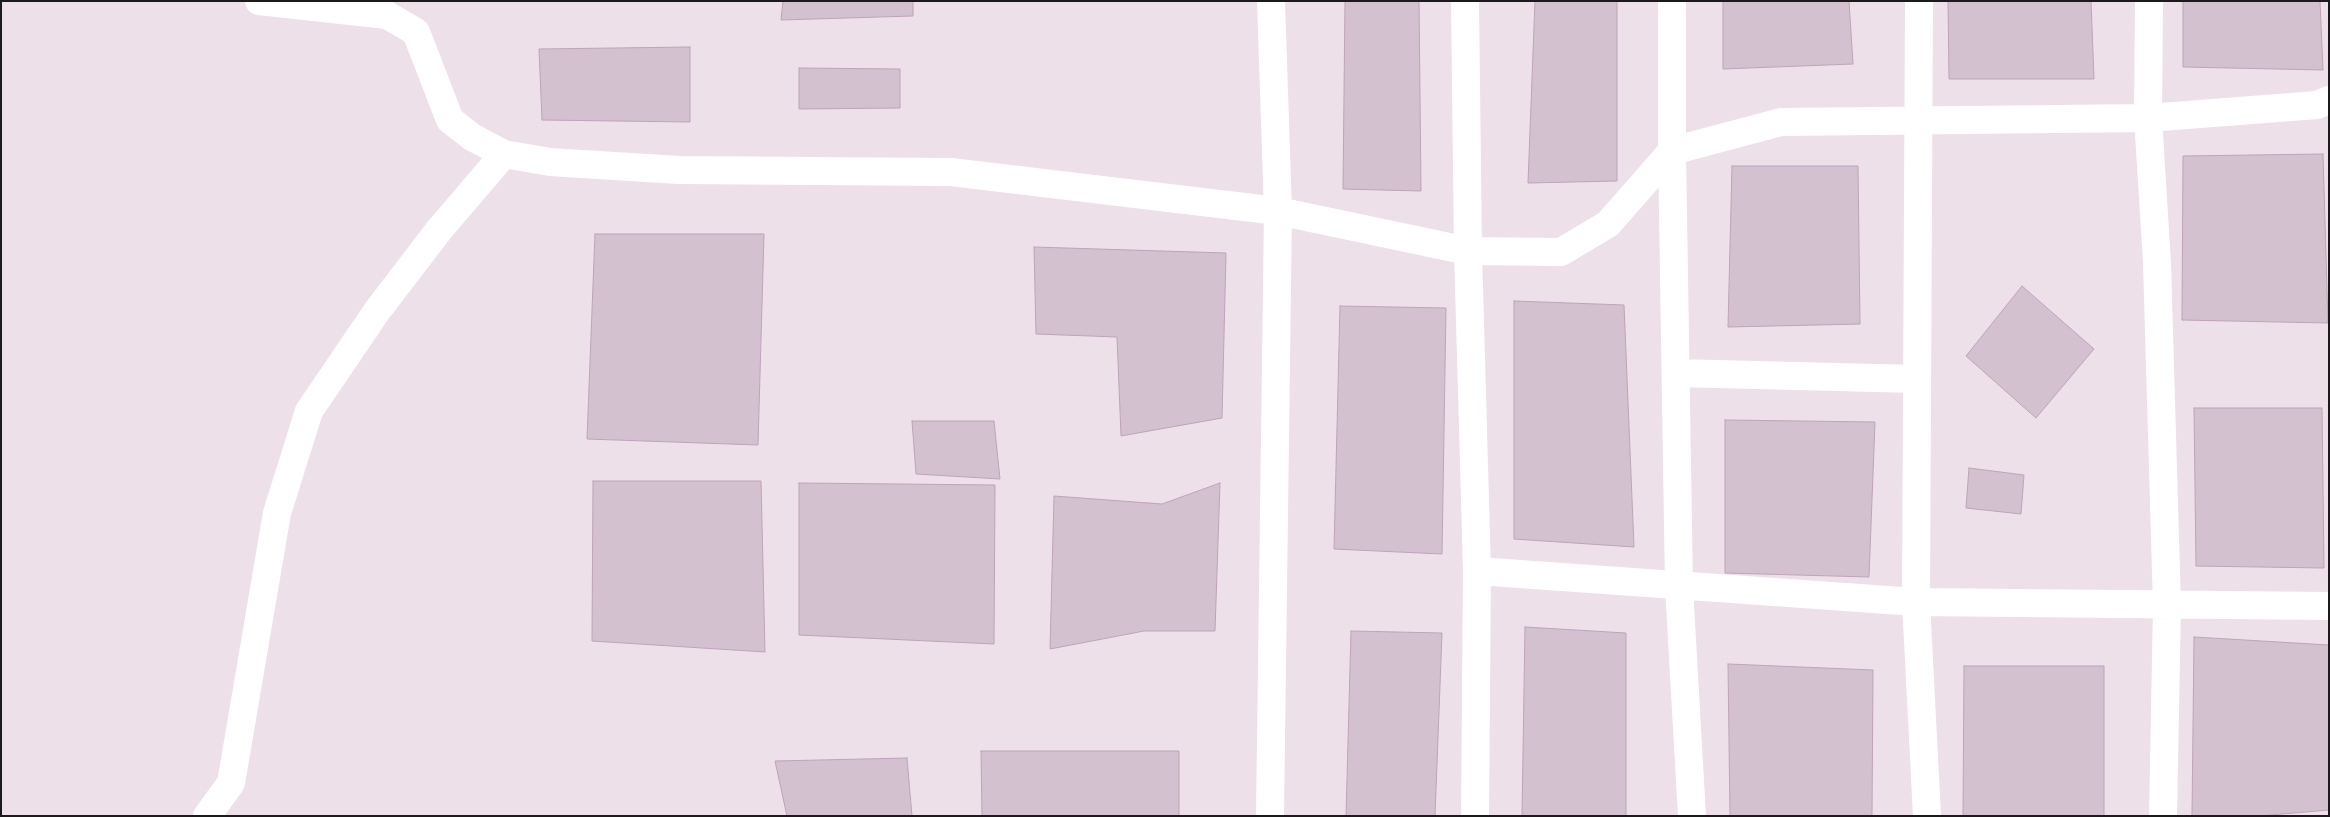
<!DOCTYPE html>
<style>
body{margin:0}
#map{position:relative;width:2330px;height:817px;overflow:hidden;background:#ede0e8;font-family:"PT Sans Narrow",sans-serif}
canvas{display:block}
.frame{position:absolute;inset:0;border:2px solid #1b1b1b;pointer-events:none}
</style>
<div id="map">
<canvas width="2330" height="817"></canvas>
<div class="frame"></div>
</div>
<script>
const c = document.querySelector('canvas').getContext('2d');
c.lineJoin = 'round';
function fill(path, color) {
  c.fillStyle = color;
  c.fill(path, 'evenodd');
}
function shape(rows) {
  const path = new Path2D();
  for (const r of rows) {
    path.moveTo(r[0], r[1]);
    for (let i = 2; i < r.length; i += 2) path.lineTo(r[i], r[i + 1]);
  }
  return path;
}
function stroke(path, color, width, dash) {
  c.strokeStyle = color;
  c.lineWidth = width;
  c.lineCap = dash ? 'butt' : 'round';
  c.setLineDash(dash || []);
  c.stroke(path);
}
const building = shape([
 [783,1,913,1,913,16,781,20,783,1],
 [1345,1,1419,1,1421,191,1343,189,1345,1],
 [1535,1,1617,1,1617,181,1528,183,1535,1],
 [1723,1,1849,1,1853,64,1723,69,1723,1],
 [1948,1,2091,1,2094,79,1949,79,1948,1],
 [2183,1,2320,1,2323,70,2183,67,2183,1],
 [690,47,690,122,542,120,539,49,690,47],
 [799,68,900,69,900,108,799,109,799,68],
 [2323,154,2328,323,2182,320,2183,156,2323,154],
 [1732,166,1858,166,1860,324,1728,327,1732,166],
 [595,234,764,234,758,445,587,439,595,234],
 [1034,247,1226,253,1222,418,1121,436,1117,337,1036,334,1034,247],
 [2022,286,2094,349,2036,418,1966,356,2022,286],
 [1514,301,1624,305,1634,547,1514,539,1514,301],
 [1340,306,1446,308,1442,554,1334,549,1340,306],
 [2194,408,2322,408,2324,568,2196,566,2194,408],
 [1725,420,1875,422,1869,577,1725,573,1725,420],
 [912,421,994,421,1000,479,916,474,912,421],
 [1969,468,2024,475,2021,514,1966,508,1969,468],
 [593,481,761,481,765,652,592,641,593,481],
 [799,483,995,485,994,644,799,635,799,483],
 [1220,483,1215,631,1144,631,1050,649,1054,496,1162,504,1220,483],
 [1525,627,1626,633,1626,816,1522,816,1525,627],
 [1351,631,1442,633,1435,816,1346,816,1351,631],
 [2194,637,2329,645,2329,810,2259,816,2192,816,2194,637],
 [1728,664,1873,670,1872,816,1730,816,1728,664],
 [1964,666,2104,666,2104,816,1963,816,1964,666],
 [981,751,1179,751,1179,816,982,816,981,751],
 [907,758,912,816,787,816,775,761,907,758]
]);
fill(building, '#d3c1d0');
stroke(building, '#bea3b9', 1);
stroke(shape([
 [259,1,387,15,416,32,450,120,472,137,504,154,550,162,679,170,951,172,1278,211,1468,251,1561,252,1608,224,1672,151,1781,122,2148,118,2317,105,2329,100],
 [1465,1,1468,251,1477,571,1475,816],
 [1672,1,1672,151,1679,587,1692,816],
 [1919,1,1916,602,1927,816],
 [2149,1,2148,118,2157,263,2167,606,2163,816],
 [1676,373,1917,379],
 [1477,571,1916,602,2329,606],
 [207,816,231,783,277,513,309,411,377,311,439,230,504,154],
 [1270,816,1278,211,1271,1]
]), '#fff', 28);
</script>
